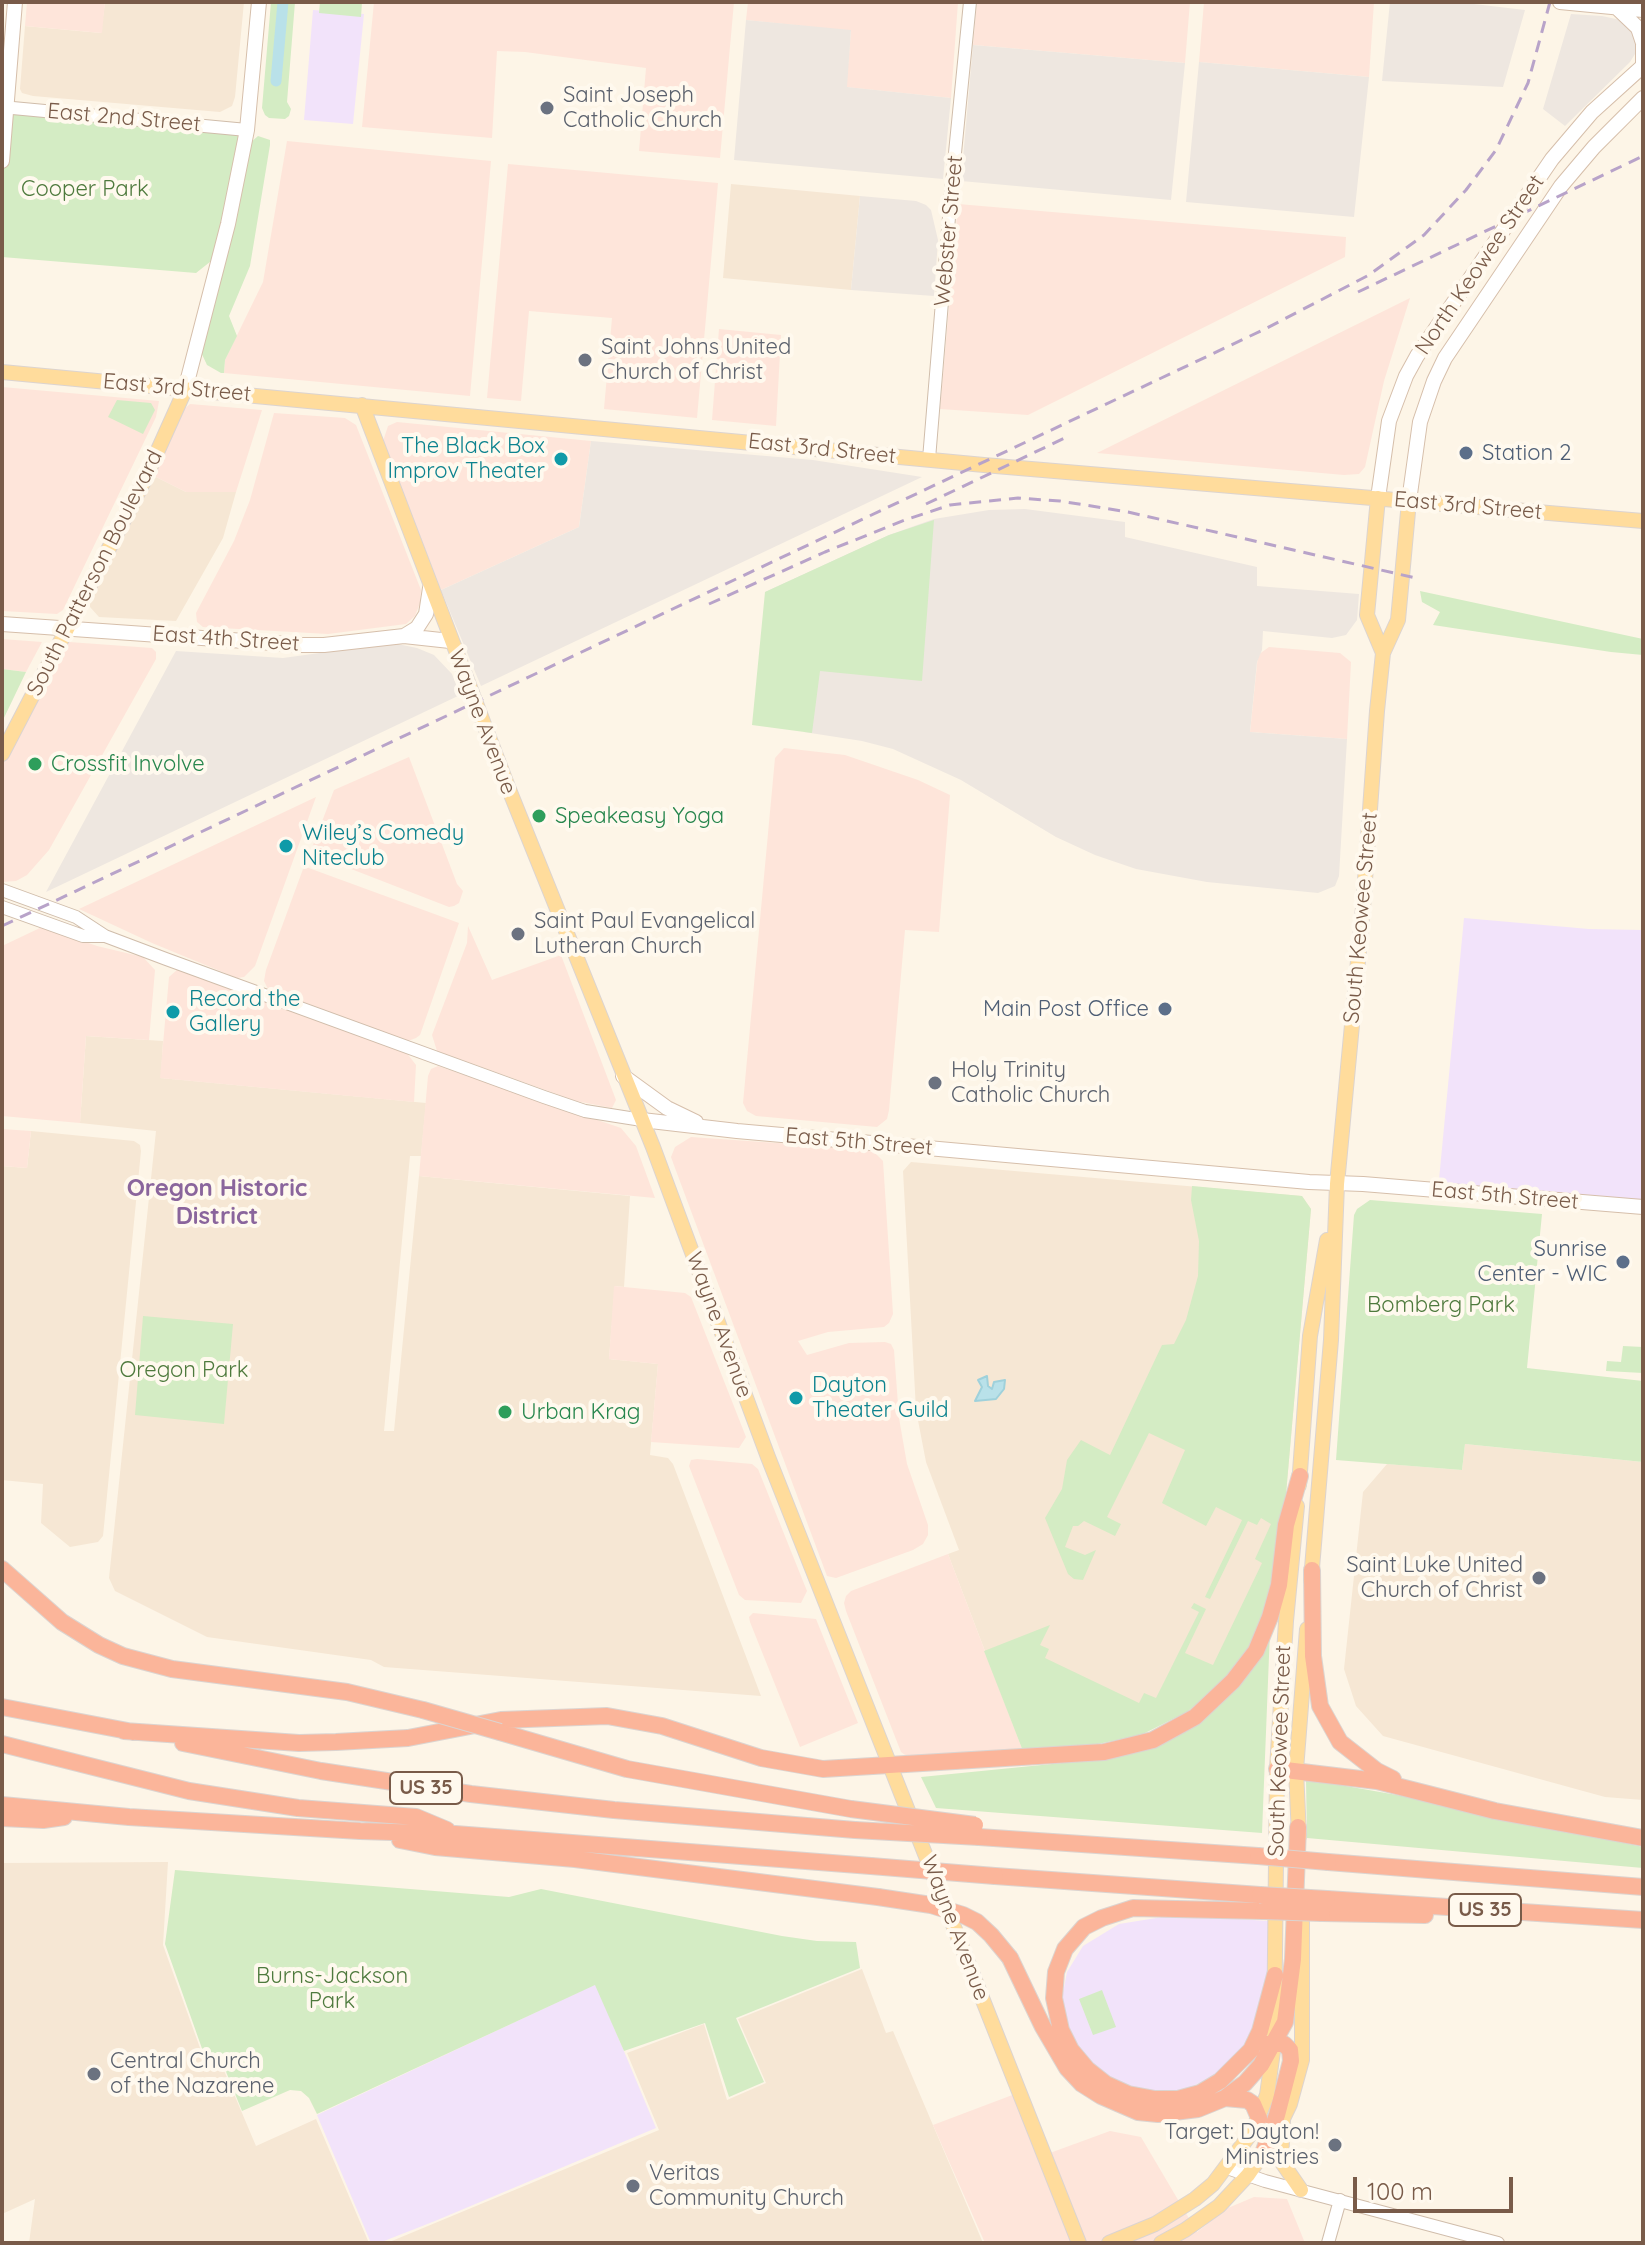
<!DOCTYPE html>
<meta charset="utf-8">
<style>
body{margin:0}
#map{position:relative;width:1645px;height:2245px;overflow:hidden;background:#fdf5e7;font-family:Quicksand,sans-serif}
canvas{display:block}
.frame{position:absolute;inset:0;border:4px solid #795b49;pointer-events:none}
.scale{position:absolute;left:1353px;top:2177px;width:160px;height:36px;box-sizing:border-box;border:4px solid #795b49;border-top:0;padding-left:10px;font-size:24px;line-height:28px;white-space:nowrap;color:#795b49;-webkit-text-stroke:6px #fff9ee;paint-order:stroke}
</style>
<div id="map">
<canvas width="1645" height="2245"></canvas>
<div class="frame"></div>
<div class="scale">100 m</div>
</div>
<script>
const c = document.querySelector('canvas').getContext('2d');
c.lineJoin = 'round';
function fill(path, color) {
  c.fillStyle = color;
  c.fill(path, 'evenodd');
}
function shape(rows) {
  const path = new Path2D();
  for (const r of rows) {
    path.moveTo(r[0], r[1]);
    for (let i = 2; i < r.length; i += 2) path.lineTo(r[i], r[i + 1]);
  }
  return path;
}
function stroke(path, color, width, dash) {
  c.strokeStyle = color;
  c.lineWidth = width;
  c.lineCap = dash ? 'butt' : 'round';
  c.setLineDash(dash || []);
  c.stroke(path);
}
function label(font, color, halo, rows, align = 'center') {
  c.font = font + ' Quicksand,sans-serif';
  c.lineWidth = 8;
  c.setLineDash([]);
  c.textBaseline = 'middle';
  c.strokeStyle = halo;
  c.fillStyle = color;
  for (const [text, x, y, turn = 0] of rows) {
    c.save();
    c.translate(x, y);
    c.rotate((+turn || 0) * Math.PI / 180);
    c.textAlign = isNaN(turn) ? turn : align;
    if (halo) c.strokeText(text, 0, 0);
    c.fillText(text, 0, 0);
    c.restore();
  }
}
fill(shape([
 [105,2,244,2,235,97,232,106,220,112,33,96,22,93,20,89,25,26,101,33],
 [731,184,860,196,851,290,723,278],
 [154,476,186,492,236,492,223,538,176,621,99,617,90,607,90,595],
 [86,1036,163,1041,161,1078,426,1103,421,1156,410,1156,384,1431,394,1431,419,1176,630,1196,624,1287,615,1286,609,1359,658,1364,650,1455,668,1458,673,1464,761,1696,384,1667,371,1660,207,1637,115,1591,109,1578,156,1131,80,1123],
 [31,1131,134,1141,140,1145,141,1151,103,1536,98,1542,70,1547,41,1523,43,1484,2,1480,2,1166,27,1168],
 [911,1162,1302,1196,1311,1209,1286,1494,1275,1581,1187,1712,1023,1751,948,1554,959,1550,926,1462,916,1410,903,1171],
 [1465,1444,1643,1462,1643,1800,1605,1797,1383,1736,1356,1706,1344,1669,1363,1492,1387,1464,1462,1470],
 [168,1862,163,1945,204,2059,217,2054,256,2146,316,2119,369,2243,29,2243,35,2199,2,2214,2,1863],
 [862,1969,886,2033,893,2031,983,2243,387,2243,659,2130,627,2053,704,2024,727,2100,766,2083,738,2019]
]), '#f6e7d4');
fill(shape([
 [27,2,105,2,102,33,25,26],
 [374,2,734,2,720,158,639,151,646,68,525,52,497,51,492,138,362,127],
 [748,2,958,2,951,98,846,87,851,31,746,20],
 [977,2,1190,2,1185,63,973,45],
 [1204,2,1374,2,1369,77,1199,62],
 [287,141,491,161,470,396,224,373,225,360,263,282],
 [508,164,718,183,697,418,604,409,612,318,529,311,521,401,487,398],
 [958,204,1346,237,1345,257,1028,415,940,409],
 [1410,298,1384,381,1365,467,1359,474,1344,475,1097,453],
 [719,329,781,335,776,426,712,420],
 [2,387,159,401,156,417,63,610,57,614,2,611],
 [190,404,262,410,236,492,186,492,154,476,183,410],
 [274,413,345,418,356,425,421,590,420,603,415,616,406,624,328,634,203,627,197,622,196,613,234,541,250,500],
 [397,422,591,441,579,527,441,590,383,441,388,426],
 [2,639,42,642,26,672,2,669],
 [69,642,152,648,156,652,156,659,49,850,27,875,16,881,2,882,2,766],
 [1269,647,1340,653,1351,662,1347,739,1250,732,1258,655],
 [784,748,845,755,918,780,950,795,939,932,905,930,889,1110,887,1119,877,1127,756,1116,747,1111,743,1103,775,758],
 [409,757,457,884,463,891,459,903,454,906,449,907,310,853,334,790],
 [316,797,255,966,244,977,237,978,152,943,79,909],
 [306,867,459,923,420,1035,416,1038,408,1041,268,989,264,981,266,970,303,869],
 [468,926,492,980,561,955,616,1100,612,1108,576,1101,437,1051,432,1035,467,943],
 [42,927,97,946,143,957,155,970,149,1040,86,1036,80,1123,2,1116,2,946],
 [178,969,406,1052,416,1065,414,1102,160,1078,169,977],
 [438,1066,621,1128,636,1146,655,1198,419,1176,428,1076,431,1069],
 [2,1129,31,1131,27,1168,2,1166],
 [691,1137,863,1149,875,1153,883,1161,893,1314,889,1323,884,1327,828,1332,798,1341,807,1355,849,1343,885,1342,891,1344,894,1350,899,1418,907,1464,928,1525,928,1535,923,1544,913,1550,836,1578,827,1576,675,1168,671,1157,675,1147],
 [614,1286,685,1293,691,1297,746,1437,739,1448,651,1442,658,1364,609,1359],
 [697,1459,752,1464,758,1469,807,1591,801,1603,745,1600,739,1595,689,1466,691,1460],
 [948,1554,1023,1751,908,1757,901,1752,846,1611,844,1603,846,1596,851,1591],
 [753,1613,816,1619,858,1723,800,1747,750,1622,749,1617],
 [1015,2094,1039,2157,1110,2131,1141,2137,1197,2232,1228,2208,1254,2197,1287,2199,1305,2243,985,2243,933,2125]
]), '#fee5da');
fill(shape([
 [1390,2,1457,2,1525,10,1503,87,1382,81],
 [1571,14,1602,16,1625,21,1632,27,1637,41,1635,54,1630,62,1565,126,1543,109],
 [746,20,851,30,847,87,951,98,943,179,734,160],
 [973,45,1185,63,1171,200,961,181],
 [1199,62,1369,77,1354,217,1186,202],
 [860,196,916,201,926,205,931,210,938,240,934,296,851,290],
 [591,441,813,460,922,477,481,686,441,590,579,527],
 [1025,509,1125,522,1125,537,1257,567,1257,586,1359,594,1357,620,1346,635,1332,638,1263,631,1262,650,1257,662,1250,732,1347,739,1339,876,1335,886,1318,893,1207,882,1136,869,1095,855,1056,837,961,780,893,749,862,741,804,732,765,592,889,535,934,519,989,510],
 [393,643,417,648,434,655,452,674,460,695,46,892,176,651,283,658]
]), '#eee7e0');
fill(shape([
 [313,10,364,14,353,124,304,120],
 [1464,918,1589,929,1643,930,1643,1207,1438,1190],
 [1175,1915,1268,1921,1267,1976,1256,2032,1225,2071,1180,2092,1141,2093,1102,2073,1071,2039,1062,1998,1067,1972,1083,1946,1119,1924],
 [596,1984,656,2128,435,2221,379,2243,371,2243,317,2115]
]), '#f2e3fa');
fill(shape([
 [271,2,295,2,287,102,291,109,289,116,285,119,269,118,265,115,262,108],
 [320,2,362,2,361,17,319,13],
 [6,107,247,130,220,254,196,273,2,257,2,161],
 [258,136,270,140,270,145,250,266,229,316,237,336,225,360,224,373,221,373,207,365,200,350,250,143],
 [117,400,151,403,155,410,143,434,108,417],
 [934,520,922,681,820,671,812,733,752,725,765,592,889,535],
 [1420,591,1643,639,1643,655,1611,652,1433,625,1440,612,1422,602],
 [2,669,26,672,2,722],
 [1192,1186,1302,1196,1311,1209,1286,1494,1275,1582,1264,1620,1246,1654,1222,1683,1187,1712,1141,1735,1093,1745,1023,1751,984,1651,1050,1625,1040,1645,1049,1649,1045,1658,1139,1703,1144,1693,1156,1698,1199,1612,1191,1608,1194,1603,1206,1609,1185,1653,1213,1665,1262,1563,1255,1559,1271,1524,1261,1518,1257,1525,1248,1521,1210,1599,1205,1597,1242,1520,1216,1507,1206,1526,1162,1503,1185,1450,1149,1433,1107,1517,1121,1524,1115,1536,1084,1521,1078,1526,1073,1526,1065,1547,1085,1555,1096,1550,1083,1580,1074,1579,1068,1574,1045,1518,1062,1489,1067,1460,1081,1440,1110,1455,1162,1345,1174,1344,1186,1320,1198,1276,1199,1241,1191,1200],
 [1370,1200,1542,1214,1527,1368,1643,1381,1643,1462,1465,1444,1462,1470,1336,1460,1354,1215,1357,1209],
 [143,1316,233,1324,224,1424,135,1415],
 [1623,1346,1643,1347,1643,1373,1606,1371,1607,1361,1621,1362],
 [1270,1631,1262,1833,936,1808,921,1777,1092,1760,1173,1735],
 [1306,1779,1397,1795,1643,1847,1643,1868,1307,1838],
 [175,1870,509,1897,541,1889,782,1936,817,1941,856,1942,860,1968,736,2018,764,2082,729,2097,705,2023,624,2051,595,1985,317,2114,309,2098,301,2091,290,2090,242,2111,218,2052,205,2057,165,1944],
 [1102,1990,1116,2027,1093,2035,1079,1999]
]), '#d4ecc4');
const water = shape([
 [987,1376,988,1386,992,1389,994,1382,1005,1380,1004,1389,996,1399,975,1401,982,1387,978,1380,987,1376]
]);
fill(water, '#b9e1e9');
stroke(water, '#9fd1db', 2);
stroke(shape([
 [276,81,283,2]
]), '#b9e1e9', 11);
const tertiary = shape([
 [2,107,247,130],
 [929,459,951,193,970,2],
 [2,890,76,917,105,936,166,959,544,1097,585,1111,642,1120],
 [2,907,83,936,105,936],
 [1227,2168,1265,2181,1498,2243],
 [1328,2243,1340,2200]
]);
const secondary = shape([
 [1560,2,1643,10],
 [1617,8,1638,28,1643,43],
 [2,161,15,2],
 [185,390,228,224,247,130,259,2],
 [1378,498,1389,421,1406,376,1417,356,1552,159,1592,112,1643,66,1643,45],
 [1409,501,1420,422,1434,381,1445,358,1561,186,1594,147,1643,98],
 [2,624,302,645,324,645,404,636,450,641],
 [404,636,417,628,426,614,430,588],
 [623,1076,667,1108,696,1122],
 [642,1120,737,1131,1309,1182,1363,1184,1643,1207]
]);
const primary = shape([
 [2,372,984,465,1643,521],
 [362,405,508,787,653,1147,768,1457,1079,2243],
 [1378,498,1367,615,1383,653],
 [2,754,145,479,185,390],
 [1299,1485,1310,1336,1327,1240],
 [1311,1580,1331,1340,1337,1184,1363,908,1377,711,1383,653,1398,620,1409,501],
 [1299,1836,1296,1770,1307,1629],
 [1283,2120,1281,2161,1301,2190],
 [1279,2127,1290,2104,1302,2060,1302,1904],
 [1109,2243,1155,2224,1195,2199,1213,2184,1252,2132,1267,2095,1274,2044,1277,1769,1286,1621,1297,1506],
 [1161,2243,1185,2230,1219,2206,1248,2175,1266,2149]
]);
const motorway = shape([
 [2,1569,62,1622,99,1645,123,1656,172,1669,347,1692,423,1710],
 [1312,1570,1313,1656,1320,1706,1340,1742,1377,1771,1393,1779],
 [2,1707,133,1732],
 [124,1731,299,1743,336,1742,408,1738,501,1720,607,1716,662,1726,761,1758,823,1769,1104,1752,1153,1740,1195,1717,1233,1681,1256,1651,1270,1617,1279,1585,1286,1525,1300,1476],
 [500,1732,627,1769,851,1809],
 [183,1743,321,1771,471,1794,614,1810,855,1830],
 [2,1744,189,1791,298,1808,416,1817,447,1830],
 [1277,1769,1377,1781,1495,1811,1643,1838],
 [2,1805,129,1817,360,1831,455,1834,871,1866],
 [2,1818,43,1820,64,1817],
 [979,1837,1258,1856],
 [400,1840,435,1847,575,1859,878,1897],
 [1328,1862,1643,1887],
 [995,1876,1260,1895],
 [1327,1899,1643,1920],
 [1263,1911,1133,1908,1102,1918,1084,1927,1065,1949,1056,1972,1054,1998,1061,2030,1071,2050,1087,2069,1106,2084,1128,2094,1155,2099,1178,2099,1200,2093,1220,2081,1251,2050,1260,2031,1275,1975],
 [1322,1913,1425,1915],
 [1010,1958,1043,2027,1067,2068,1082,2084,1101,2096,1138,2112,1158,2114,1198,2109,1225,2098,1245,2083,1261,2065,1285,2022,1293,1959,1298,1827],
 [1225,2098,1247,2100,1253,2104,1259,2118],
 [1262,2156,1277,2115,1291,2061,1290,2050,1284,2044,1265,2044]
]);
stroke(tertiary, '#d0bdab', 14);
stroke(secondary, '#d6bfab', 16);
stroke(primary, '#dcd4d0', 16);
stroke(motorway, '#dcd4d0', 18);
stroke(tertiary, '#fff', 12);
stroke(secondary, '#fff', 14);
stroke(primary, '#ffdc9c', 14);
stroke(motorway, '#fbb59a', 16);
stroke(shape([
 [1358,292,1643,156],
 [926,504,1069,436],
 [709,604,825,552,905,520,950,505,1018,498,1060,501,1128,512,1420,579],
 [2,926,1265,329,1369,275,1424,235,1466,190,1496,150,1528,83,1550,2]
]), '#b8a3c9', 3, [12, 8]);
const motorwayBridge = shape([
 [423,1710,500,1732],
 [851,1809,975,1825],
 [855,1830,979,1837],
 [1258,1856,1328,1862],
 [871,1866,995,1876],
 [1260,1895,1327,1899],
 [878,1897,931,1905,963,1915,977,1922,991,1935,1010,1958],
 [1263,1911,1322,1913]
]);
stroke(motorwayBridge, '#dcd4d0', 18, []);
stroke(motorwayBridge, '#fbb59a', 16);
for (const [x, y, r, color] of [
 [547,108,8,"#6b7280"],
 [585,360,8,"#6b7280"],
 [1466,453,8,"#5c6f8a"],
 [561,459,8,"#0f9aa8"],
 [35,764,8,"#2e9e5b"],
 [539,816,8,"#2e9e5b"],
 [286,846,8,"#0f9aa8"],
 [518,934,8,"#6b7280"],
 [1165,1009,8,"#5c6f8a"],
 [173,1012,8,"#0f9aa8"],
 [935,1083,8,"#6b7280"],
 [1623,1262,8,"#5c6f8a"],
 [796,1398,8,"#0f9aa8"],
 [505,1412,8,"#2e9e5b"],
 [1539,1578,8,"#6b7280"],
 [94,2074,8,"#6b7280"],
 [1335,2145,8,"#6b7280"],
 [633,2186,8,"#6b7280"]
]) {
  const dot = new Path2D();
  dot.arc(x, y, r, 0, 2 * Math.PI);
  c.fillStyle = color;
  c.fill(dot);
  stroke(dot, '#fff9ee', 3);
}
for (const [x, y, w] of [
 [426,1788,72],
 [1485,1910,72]
]) {
  const box = new Path2D();
  box.roundRect(x - w / 2, y - 16, w, 32, 6);
  c.fillStyle = '#fff9ee';
  c.fill(box);
  stroke(box, '#795b49', 2);
}
label('bold 20px', '#795b49', null, [
 ["US 35",426,1788],
 ["US 35",1485,1910]
]);
label('22px', '#5b616d', '#fff9ee', [
 ["Saint Joseph",563,95],
 ["Catholic Church",563,120],
 ["Saint Johns United",601,347],
 ["Church of Christ",601,372],
 ["Saint Paul Evangelical",534,921],
 ["Lutheran Church",534,946],
 ["Holy Trinity",951,1070],
 ["Catholic Church",951,1095],
 ["Saint Luke United",1523,1565,"right"],
 ["Church of Christ",1523,1590,"right"],
 ["Central Church",110,2061],
 ["of the Nazarene",110,2086],
 ["Target: Dayton!",1319,2132,"right"],
 ["Ministries",1319,2157,"right"],
 ["Veritas",649,2173],
 ["Community Church",649,2198]
], 'left');
label('22px', '#795b49', '#fff9ee', [
 ["East 2nd Street",124,118,5],
 ["Webster Street",949,231,-85],
 ["North Keowee Street",1480,265,-56],
 ["East 3rd Street",177,388,5],
 ["East 3rd Street",822,449,6],
 ["East 3rd Street",1468,506,5],
 ["South Patterson Boulevard",95,573,-63],
 ["East 4th Street",226,639,4],
 ["Wayne Avenue",482,722,69],
 ["South Keowee Street",1361,918,-85],
 ["East 5th Street",859,1142,5],
 ["East 5th Street",1505,1196,5],
 ["Wayne Avenue",719,1325,70],
 ["South Keowee Street",1280,1751,-88],
 ["Wayne Avenue",955,1928,69]
]);
label('22px', '#4e7a3d', '#fff9ee', [
 ["Cooper Park",85,189],
 ["Bomberg Park",1441,1305],
 ["Oregon Park",184,1370],
 ["Burns-Jackson",332,1976],
 ["Park",332,2001]
]);
label('22px', '#0d838f', '#fff9ee', [
 ["The Black Box",545,446,"right"],
 ["Improv Theater",545,471,"right"],
 ["Wiley’s Comedy",302,833],
 ["Niteclub",302,858],
 ["Record the",189,999],
 ["Gallery",189,1024],
 ["Dayton",812,1385],
 ["Theater Guild",812,1410]
], 'left');
label('22px', '#4e5e75', '#fff9ee', [
 ["Station 2",1482,453,"left"],
 ["Main Post Office",1149,1009],
 ["Sunrise",1607,1249],
 ["Center - WIC",1607,1274]
], 'right');
label('22px', '#27864d', '#fff9ee', [
 ["Crossfit Involve",51,764],
 ["Speakeasy Yoga",555,816],
 ["Urban Krag",521,1412]
], 'left');
label('bold 24px', '#8a659c', '#fff9ee', [
 ["Oregon Historic",217,1189],
 ["District",217,1217]
]);
</script>
